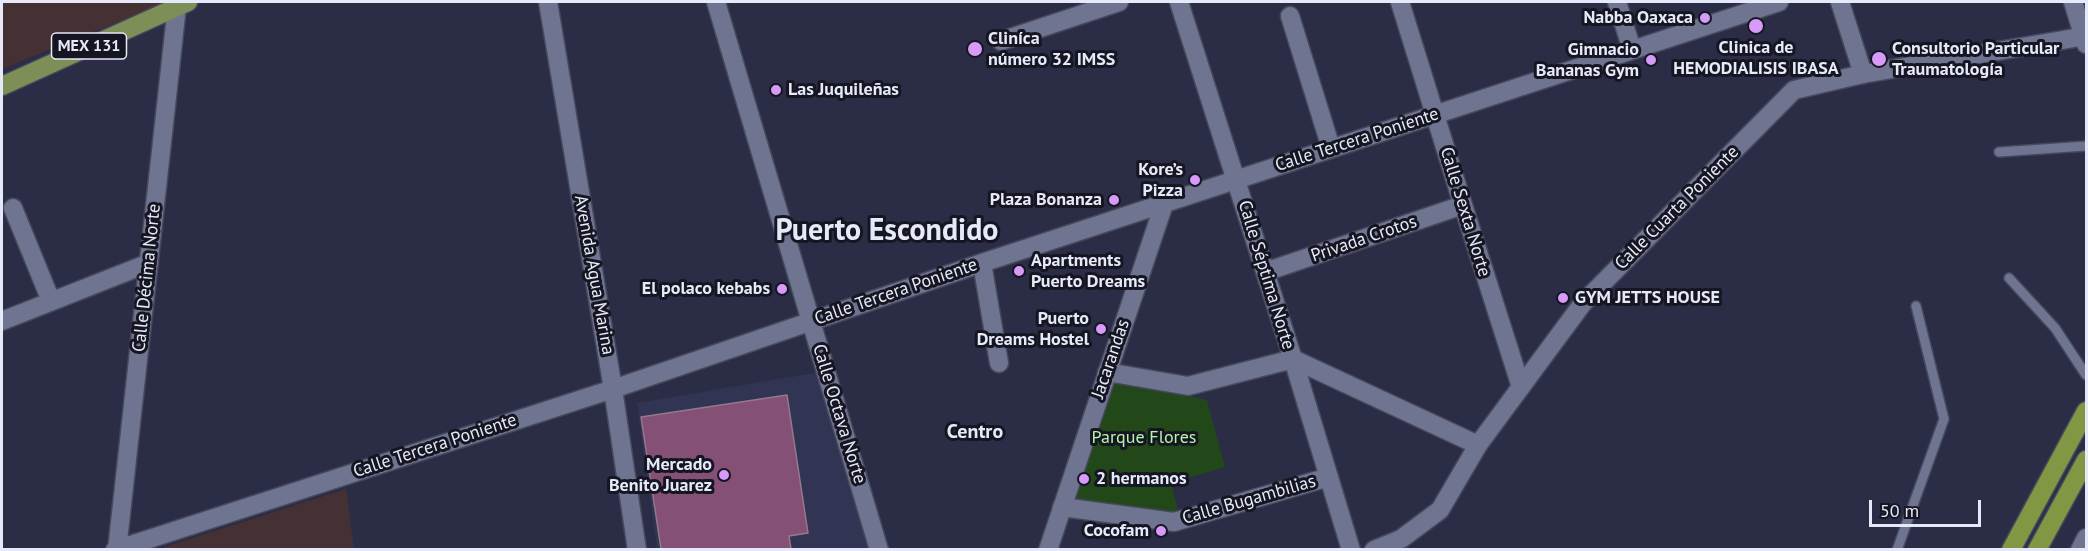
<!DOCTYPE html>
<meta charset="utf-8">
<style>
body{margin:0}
#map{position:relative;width:2088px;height:551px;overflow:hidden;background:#2a2d45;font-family:"PT Sans",sans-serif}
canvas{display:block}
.frame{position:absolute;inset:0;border:3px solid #e6e9f9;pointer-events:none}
.scale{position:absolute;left:1869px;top:500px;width:112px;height:27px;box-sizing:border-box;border:3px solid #e6e9f9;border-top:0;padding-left:8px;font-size:18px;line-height:21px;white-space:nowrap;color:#e6e9f9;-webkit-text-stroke:4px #151621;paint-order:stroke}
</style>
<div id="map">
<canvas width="2088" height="551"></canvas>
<div class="frame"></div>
<div class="scale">50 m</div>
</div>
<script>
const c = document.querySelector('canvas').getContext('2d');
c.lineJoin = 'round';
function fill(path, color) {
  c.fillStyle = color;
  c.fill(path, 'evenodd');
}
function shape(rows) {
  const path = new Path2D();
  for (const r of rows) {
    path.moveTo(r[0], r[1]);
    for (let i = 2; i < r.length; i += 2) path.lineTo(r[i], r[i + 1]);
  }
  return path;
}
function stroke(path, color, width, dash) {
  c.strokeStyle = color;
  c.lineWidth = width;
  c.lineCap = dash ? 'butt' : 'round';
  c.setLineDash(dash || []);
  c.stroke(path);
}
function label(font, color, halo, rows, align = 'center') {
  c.font = font + ' "PT Sans",sans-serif';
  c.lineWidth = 6;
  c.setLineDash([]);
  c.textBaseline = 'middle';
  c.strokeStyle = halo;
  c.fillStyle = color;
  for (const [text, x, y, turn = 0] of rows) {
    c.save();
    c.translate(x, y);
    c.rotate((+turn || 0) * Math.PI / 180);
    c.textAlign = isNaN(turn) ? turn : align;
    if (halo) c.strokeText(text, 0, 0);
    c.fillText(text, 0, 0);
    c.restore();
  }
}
fill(shape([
 [821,372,870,549,657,549,637,403]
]), '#313553');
fill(shape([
 [2,2,167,2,2,69],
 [346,489,354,549,158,549]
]), '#453033');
fill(shape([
 [1110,378,1207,400,1225,467,1171,483,1180,517,1069,503]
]), '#22481a');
const building = shape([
 [787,395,808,533,789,536,791,549,661,549,641,417,787,395]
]);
fill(building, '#855075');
stroke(building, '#95798b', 1.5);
const service = shape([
 [1999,152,2086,146],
 [2009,278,2055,328,2086,375],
 [1897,550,1944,419,1916,306]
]);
const minor = shape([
 [1179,2,1293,359,1351,550],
 [1400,2,1463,205,1521,387],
 [1617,2,1632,50],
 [1840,2,1863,74],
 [2073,2,2086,44],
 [1290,16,1331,148],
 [1001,41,1119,2],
 [13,208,51,301],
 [982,263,999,363],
 [1265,272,1463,205],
 [2,321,149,263],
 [1107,372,1188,386,1293,359,1478,445],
 [1062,507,1174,522,1329,477],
 [117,550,177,6],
 [2080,550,2086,538]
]);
const tertiary = shape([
 [548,2,613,389,637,550],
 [716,2,879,550],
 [115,550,613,389,982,263,1779,2],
 [1048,550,1164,204],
 [1374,550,1401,539,1440,510,1478,445,1583,303,1794,90,1863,74,2086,36]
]);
const primary = shape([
 [2,86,188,2]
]);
const trunk = shape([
 [2011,550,2086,411],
 [2037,550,2086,460]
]);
stroke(service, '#46485c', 12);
stroke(minor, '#46485c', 21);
stroke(tertiary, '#46485c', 21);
stroke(primary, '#46485c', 21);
stroke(trunk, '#46485c', 21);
stroke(service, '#6f7490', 9);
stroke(minor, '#6f7490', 18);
stroke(tertiary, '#6f7490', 18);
stroke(primary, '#7d8e57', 18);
stroke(trunk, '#829744', 18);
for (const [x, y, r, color] of [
 [1705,18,6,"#d89af8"],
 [1756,26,8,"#d89af8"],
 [975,49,8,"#d89af8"],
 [1879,59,8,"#d89af8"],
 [1651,60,6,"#d89af8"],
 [776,90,6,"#d89af8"],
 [1195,180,6,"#d89af8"],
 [1114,200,6,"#d89af8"],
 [1019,271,6,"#d89af8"],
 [782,289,6,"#d89af8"],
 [1563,298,6,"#d89af8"],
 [1101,329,6,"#d89af8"],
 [724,475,6,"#d89af8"],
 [1084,479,6,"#d89af8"],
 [1161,531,6,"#d89af8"]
]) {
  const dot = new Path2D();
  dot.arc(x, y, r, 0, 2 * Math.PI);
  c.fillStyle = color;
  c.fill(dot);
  stroke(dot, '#151621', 2);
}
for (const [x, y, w] of [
 [89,46,75]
]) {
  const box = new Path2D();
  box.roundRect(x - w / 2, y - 13, w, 26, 4.5);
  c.fillStyle = '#151621';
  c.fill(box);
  stroke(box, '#e6e9f9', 1.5);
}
label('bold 16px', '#e6e9f9', null, [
 ["MEX 131",89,46]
]);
label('bold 18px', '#e6e9f9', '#151621', [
 ["Nabba Oaxaca",1693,18],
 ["Cliníca",988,39,"left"],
 ["número 32 IMSS",988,60,"left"],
 ["Clinica de",1756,48,"center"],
 ["HEMODIALISIS IBASA",1756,69,"center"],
 ["Consultorio Particular",1892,49,"left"],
 ["Traumatología",1892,70,"left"],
 ["Gimnacio",1639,50],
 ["Bananas Gym",1639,71],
 ["Las Juquileñas",788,90,"left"],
 ["Kore’s",1183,170],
 ["Pizza",1183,191],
 ["Plaza Bonanza",1102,200],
 ["Apartments",1031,261,"left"],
 ["Puerto Dreams",1031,282,"left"],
 ["El polaco kebabs",770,289],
 ["GYM JETTS HOUSE",1575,298,"left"],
 ["Puerto",1089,319],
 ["Dreams Hostel",1089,340],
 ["Mercado",712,465],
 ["Benito Juarez",712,486],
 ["2 hermanos",1096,479,"left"],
 ["Cocofam",1149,531]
], 'right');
label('18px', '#e6e9f9', '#151621', [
 ["Calle Tercera Poniente",1357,140,-18],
 ["Calle Cuarta Poniente",1677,208,-45],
 ["Calle Sexta Norte",1465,212,73],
 ["Privada Crotos",1364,239,-19],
 ["Avenida Agua Marina",594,275,80],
 ["Calle Séptima Norte",1266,275,73],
 ["Calle Décima Norte",147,278,-84],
 ["Calle Tercera Poniente",896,292,-19],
 ["Jacarandas",1111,359,-71],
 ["Calle Octava Norte",839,414,73],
 ["Calle Tercera Poniente",435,446,-18],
 ["Calle Bugambilias",1249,500,-16]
]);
label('18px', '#b6f4a9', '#151621', [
 ["Parque Flores",1144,438]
]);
label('bold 20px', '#e6e9f9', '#151621', [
 ["Centro",975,432]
]);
label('bold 30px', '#e6e9f9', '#151621', [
 ["Puerto Escondido",887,231]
]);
</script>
